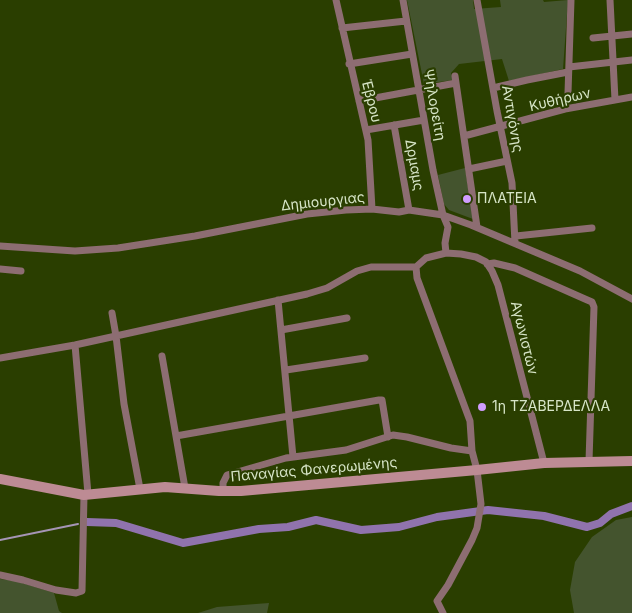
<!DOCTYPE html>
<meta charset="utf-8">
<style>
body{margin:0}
canvas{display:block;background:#2a3e00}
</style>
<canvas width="632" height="613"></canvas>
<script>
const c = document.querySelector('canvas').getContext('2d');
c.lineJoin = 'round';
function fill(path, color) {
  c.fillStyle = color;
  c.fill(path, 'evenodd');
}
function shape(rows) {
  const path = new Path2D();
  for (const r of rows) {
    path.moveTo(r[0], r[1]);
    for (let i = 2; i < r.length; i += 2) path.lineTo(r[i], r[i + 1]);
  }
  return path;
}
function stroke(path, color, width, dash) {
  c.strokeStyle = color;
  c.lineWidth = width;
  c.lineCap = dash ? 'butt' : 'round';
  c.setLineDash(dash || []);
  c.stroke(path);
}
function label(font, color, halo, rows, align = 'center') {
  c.font = font + ' Inter,sans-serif';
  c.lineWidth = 4.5;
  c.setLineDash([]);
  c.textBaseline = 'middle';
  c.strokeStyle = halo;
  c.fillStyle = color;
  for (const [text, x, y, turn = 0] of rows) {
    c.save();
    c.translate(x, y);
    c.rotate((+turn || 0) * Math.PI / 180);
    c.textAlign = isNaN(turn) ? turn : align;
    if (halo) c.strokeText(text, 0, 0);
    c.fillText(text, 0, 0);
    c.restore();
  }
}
fill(shape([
 [407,0,473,0,474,9,501,7,500,0,543,0,544,2,568,0,563,69,509,81,502,59,459,64,451,73,453,80,424,84],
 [465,168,473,219,449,210,444,204,438,175],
 [632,517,632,613,574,613,570,590,575,562,592,537,616,520],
 [0,579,16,581,54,593,59,611,62,613,0,613],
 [269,603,267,613,198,613,217,607]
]), '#44542e');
stroke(shape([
 [0,540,78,524]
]), '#a595b5', 2);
stroke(shape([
 [87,522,116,523,183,543,259,529,288,527,316,520,361,530,399,527,437,517,488,510,544,516,587,527,600,523,611,514,632,506]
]), '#9073ad', 8);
stroke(shape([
 [336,0,368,140,372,209],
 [403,0,433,170,443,215,448,227,445,243,446,253],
 [477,0,497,111,512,183,515,243],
 [610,0,615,100],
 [342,28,406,21],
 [593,38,632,34],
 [349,64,412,54],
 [569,67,632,60],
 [455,76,477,227],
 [493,88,527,80,568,72],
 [359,101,456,83],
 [565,109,568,93,571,0],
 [394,125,409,210],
 [366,130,424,120],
 [464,136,565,109,632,97],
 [469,169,507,161],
 [516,236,592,228],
 [0,246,75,251,118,248,195,236,307,214,346,210,372,209,399,212,409,210,443,215,471,225,580,271,632,299],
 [487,264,494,263,515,268,585,299,592,302,594,307,589,461],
 [0,269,21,271],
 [278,300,293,457],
 [112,313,116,336,124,404,140,489],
 [281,330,347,318],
 [75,345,88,494],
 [162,356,185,488],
 [0,358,75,345,307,294,327,288,357,271,371,267,416,267],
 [286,370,365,358],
 [176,436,379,400,382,400,388,437],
 [223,491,223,483,227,475,286,458,346,450,393,435,407,437,451,448,472,451],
 [0,575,23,580,56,590,76,593,82,591,84,495],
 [443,613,437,601,448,585,472,540,477,528,481,504,477,470,472,451,470,421,417,278,416,267,426,258,446,253,461,254,476,257,486,262,492,271,498,285,544,463]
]), '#8d6d72', 7);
stroke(shape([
 [0,479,84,495,165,487,219,491,241,491,477,470,544,463,632,461]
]), '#bd8b94', 10);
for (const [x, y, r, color] of [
 [467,199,5,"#d09dff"],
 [482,407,5,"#d09dff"]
]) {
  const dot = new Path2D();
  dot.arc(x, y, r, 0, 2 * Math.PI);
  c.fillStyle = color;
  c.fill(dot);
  stroke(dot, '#2a3e00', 2);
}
label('14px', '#d7e5c7', '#2a3e00', [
 ["Κυθήρων",560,100,-13],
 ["Έβρου",371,101,76],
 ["Ψηλορείτη",434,105,80],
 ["Αντιγόνης",512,119,80],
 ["Δρμαμς",414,165,80],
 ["Δημιουργιας",323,202,-6],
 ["Αγωνιστών",524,338,76],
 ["Παναγίας Φανερωμένης",314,470,-5]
]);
label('14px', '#d7e5c7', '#2a3e00', [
 ["ΠΛΑΤΕΙΑ",477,199],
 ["1η ΤΖΑΒΕΡΔΕΛΛΑ",492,407]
], 'left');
</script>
